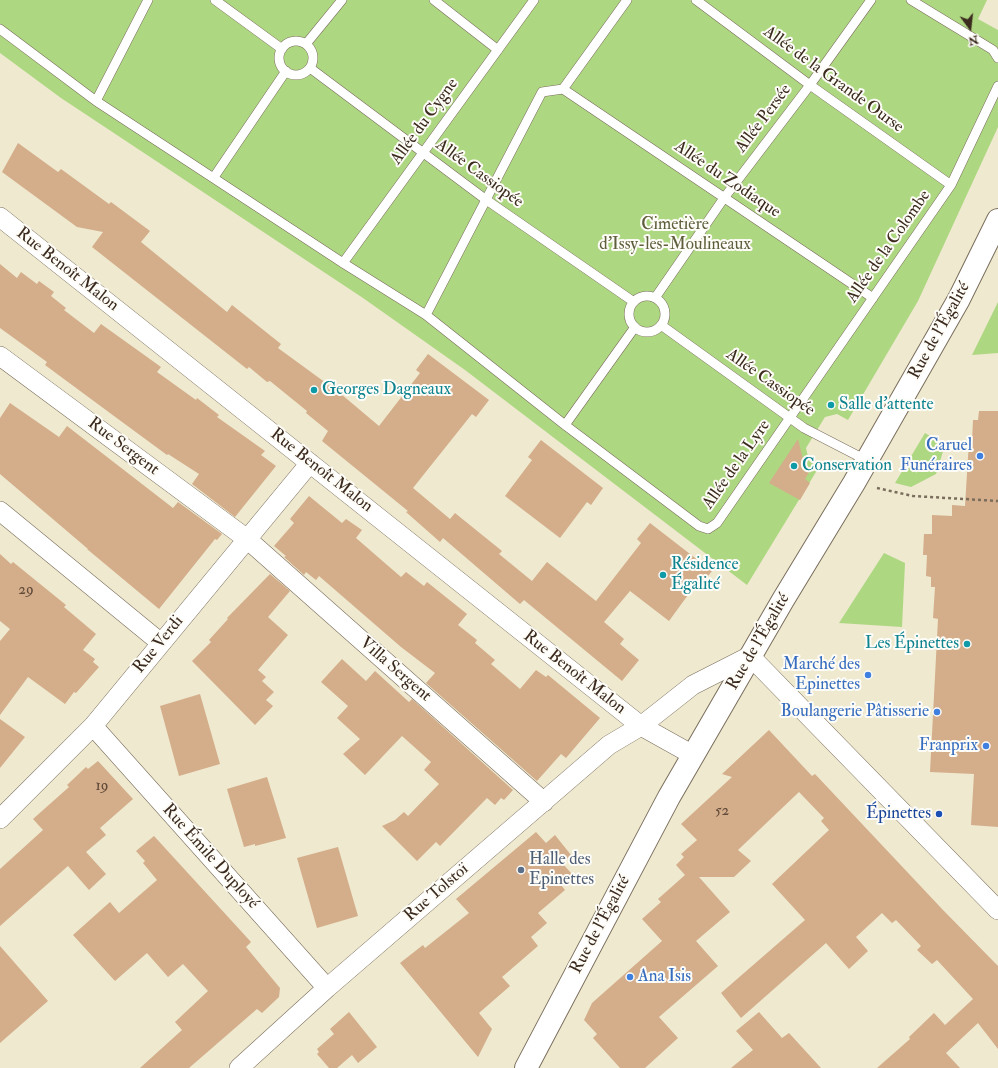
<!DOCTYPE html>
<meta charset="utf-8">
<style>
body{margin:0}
#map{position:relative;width:998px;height:1068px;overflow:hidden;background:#eee9cf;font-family:"IM FELL Double Pica",serif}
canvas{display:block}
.north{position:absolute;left:950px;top:8px;width:40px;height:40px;-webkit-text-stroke:3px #fdfcf7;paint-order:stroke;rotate:165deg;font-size:11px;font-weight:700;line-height:16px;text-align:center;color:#3b2a1e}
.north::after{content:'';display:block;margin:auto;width:14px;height:18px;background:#3b2a1e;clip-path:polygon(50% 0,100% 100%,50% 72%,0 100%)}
</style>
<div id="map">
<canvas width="998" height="1068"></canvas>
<div class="north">N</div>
</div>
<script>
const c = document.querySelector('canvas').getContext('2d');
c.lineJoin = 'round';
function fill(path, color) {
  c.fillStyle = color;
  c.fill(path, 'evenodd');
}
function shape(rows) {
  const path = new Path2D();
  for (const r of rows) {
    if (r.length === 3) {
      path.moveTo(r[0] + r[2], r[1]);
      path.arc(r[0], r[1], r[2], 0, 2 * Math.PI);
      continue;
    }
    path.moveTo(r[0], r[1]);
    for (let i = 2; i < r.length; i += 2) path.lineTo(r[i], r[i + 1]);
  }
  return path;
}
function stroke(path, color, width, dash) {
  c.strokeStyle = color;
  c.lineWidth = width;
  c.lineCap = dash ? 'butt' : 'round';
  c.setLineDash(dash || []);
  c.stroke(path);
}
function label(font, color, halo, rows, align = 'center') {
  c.font = font + ' "IM FELL Double Pica",serif';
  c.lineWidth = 4;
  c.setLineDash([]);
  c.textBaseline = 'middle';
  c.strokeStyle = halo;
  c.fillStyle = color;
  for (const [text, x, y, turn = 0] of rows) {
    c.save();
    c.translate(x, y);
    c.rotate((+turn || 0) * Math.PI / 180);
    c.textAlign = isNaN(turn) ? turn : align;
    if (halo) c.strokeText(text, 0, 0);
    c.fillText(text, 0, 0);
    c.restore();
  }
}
fill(shape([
 [0,0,987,0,978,19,998,30,998,127,918,301,848,420,837,414,825,417,806,448,809,461,819,467,747,585,465,370,363,298,61,98,0,53],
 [998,302,998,353,972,355],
 [925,433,945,445,936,474,911,487,895,483],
 [884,553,905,563,902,627,839,623]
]), '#aed782');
fill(shape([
 [18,143,58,172,61,169,109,204,111,202,150,231,141,242,227,312,232,305,281,344,278,348,341,394,379,426,420,373,416,370,428,354,489,400,476,417,472,414,413,488,450,519,455,513,502,551,499,554,532,581,547,562,596,601,641,543,637,539,650,523,712,571,699,587,696,584,669,621,630,591,604,622,624,639,620,644,639,660,622,681,524,600,520,604,443,538,440,542,406,512,408,511,322,441,328,431,306,413,307,411,270,381,267,382,249,367,247,369,92,247,103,232,77,227,2,172],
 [0,264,17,278,21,272,37,284,39,281,54,292,51,296,66,308,64,310,94,333,101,324,161,367,157,372,196,400,197,398,219,415,217,417,265,451,261,455,276,466,235,517,192,484,199,474,168,454,167,455,114,416,45,365,47,362,0,328],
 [10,403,59,437,67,426,173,508,178,502,222,534,217,540,215,539,159,609,87,549,88,549,0,474,0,418],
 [979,411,998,411,998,827,971,825,974,774,930,772,938,619,933,618,935,587,931,587,931,577,926,576,927,555,923,555,924,534,932,534,932,515,952,516,952,505,965,506,969,441,972,441,973,420,978,420],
 [798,439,804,463,811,469,805,479,810,483,800,500,769,483],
 [541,440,603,488,591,505,587,502,560,538,505,496,532,460,528,457],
 [309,496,342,523,346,519,362,530,356,538,401,577,406,572,424,586,427,582,467,614,458,625,477,640,475,643,495,660,491,664,520,689,536,670,546,677,548,675,600,718,566,758,561,754,537,781,426,683,435,673,401,647,319,576,316,580,306,572,304,575,284,557,286,556,274,546,294,523,290,519],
 [0,554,11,564,13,562,66,605,64,607,96,634,83,650,95,659,93,662,99,667,76,693,74,692,65,704,28,677,0,715,0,641,10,629,0,621],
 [270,574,290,591,268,617,288,635,258,670,266,677,262,681,274,692,266,700,273,706,255,725,192,661,211,642,209,640,228,619,227,618],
 [342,659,366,681,375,671,409,702,412,699,513,790,504,800,501,798,495,805,487,798,440,846,436,842,417,861,382,826,395,820,404,812,408,816,439,784,424,770,431,762,402,736,365,775,343,754,360,739,337,718,348,706,321,682],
 [200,694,220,764,179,776,160,706],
 [0,719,25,737,0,768],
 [769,730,812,776,815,774,943,910,998,966,998,1049,978,1023,946,1053,960,1068,877,1068,910,1039,909,1037,934,1013,945,1025,973,999,937,960,932,964,917,950,921,946,896,920,892,923,882,913,856,937,868,951,849,969,826,943,741,1018,721,993,805,920,772,884,829,830,821,821,824,818,799,792,738,850,751,861,734,877,699,877,730,912,696,941,718,966,659,1017,678,1038,645,1068,620,1068,593,1038,597,1034,584,1020,592,1003,662,941,642,919,661,902,658,899,685,875,676,865,684,857,681,854,697,840,681,824,732,777,722,774],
 [98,761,133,799,100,828,106,835,86,852,106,874,89,890,68,866,0,926,0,869,43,830,33,819,69,787,67,785,86,767,88,769],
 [267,777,286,838,255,846,255,844,244,847,227,789],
 [536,832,546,843,555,835,571,855,562,863,572,874,561,885,565,890,538,913,547,923,531,937,538,946,502,977,510,986,479,1013,492,1029,478,1057,400,963,423,945,425,948,469,913,456,899],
 [154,836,251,942,246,947,280,988,279,997,262,1013,257,1009,189,1068,140,1068,182,1030,175,1022,208,991,183,964,168,977,147,953,115,981,73,935,110,902,119,913,157,880,143,863,145,861,136,851],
 [338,847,358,916,317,928,297,858],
 [0,946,48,1001,0,1043],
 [349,1012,377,1047,358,1063,352,1055,337,1068,329,1068,317,1054,319,1052,317,1049,334,1034,330,1029],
 [759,1012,782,1038,789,1033,821,1068,731,1068,753,1050,736,1031]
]), '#d4ad8a');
const lane = shape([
 [215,0,282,49],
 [434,0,498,50],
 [696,0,810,85,951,185],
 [911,0,993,50,998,58],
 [0,29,96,101,343,263,426,315,565,425,699,526,708,529,717,523,951,185,998,86],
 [296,58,17],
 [306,44,342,0],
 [310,68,485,199,634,302],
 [563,89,873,298],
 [96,101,148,0],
 [214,177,286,71],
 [343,263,534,0],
 [647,314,18],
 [655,298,724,198,810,85,871,0],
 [426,315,542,92,563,89,627,0],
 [661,325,804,428,866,460],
 [565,425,635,327]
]);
const street = shape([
 [0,217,641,726,693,755],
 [0,356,247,539,544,802],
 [0,511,161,643],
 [93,726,327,988],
 [0,819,93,726,310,463],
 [239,1068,327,988,609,745,641,726,693,685,750,656,998,910]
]);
const secondary = shape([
 [526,1068,669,797,783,600,854,483,959,299,998,220]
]);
stroke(lane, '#7a6d5c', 10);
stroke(street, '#7a6d5c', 20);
stroke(secondary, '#7a6d5c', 24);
stroke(shape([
 [877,488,913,496,998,501]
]), '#7a6d5c', 2.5, [3, 3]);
stroke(lane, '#fff', 9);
stroke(street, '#fff', 19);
stroke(secondary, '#fff', 22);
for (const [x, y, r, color] of [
 [314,390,4,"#0f9aa8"],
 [831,405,4,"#0f9aa8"],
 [980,456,4,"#3f7fe0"],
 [794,466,4,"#0f9aa8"],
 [663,575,4,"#0f9aa8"],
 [967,644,4,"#0f9aa8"],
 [868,675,4,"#3f7fe0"],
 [937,712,4,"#3f7fe0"],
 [986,746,4,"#3f7fe0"],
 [939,814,4,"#1a4fb4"],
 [521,870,4,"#5c6f8a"],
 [630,977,4,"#3f7fe0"]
]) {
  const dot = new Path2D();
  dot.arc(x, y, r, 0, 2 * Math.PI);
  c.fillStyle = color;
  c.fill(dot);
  stroke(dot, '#fdfcf7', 1.5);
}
label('15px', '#614b39', null, [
 ["29",26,591],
 ["19",102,787],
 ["52",722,812]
]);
label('17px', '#3b2a1e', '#fdfcf7', [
 ["Allée de la Grande Ourse",833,80,36],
 ["Allée Persée",764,119,-53],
 ["Allée du Cygne",425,122,-54],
 ["Allée Cassiopée",479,174,36],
 ["Allée du Zodiaque",727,180,34],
 ["Allée de la Colombe",889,247,-55],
 ["Rue Benoît Malon",67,270,38],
 ["Rue de l'Égalité",940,331,-61],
 ["Allée Cassiopée",770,383,35],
 ["Rue Sergent",123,447,37],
 ["Allée de la Lyre",737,465,-55],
 ["Rue Benoît Malon",321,471,38],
 ["Rue de l'Égalité",759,642,-60],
 ["Rue Verdi",159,645,-51],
 ["Villa Sergent",395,670,41],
 ["Rue Benoît Malon",574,673,38],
 ["Rue Émile Duployé",210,857,48],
 ["Rue Tolstoï",437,893,-41],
 ["Rue de l'Égalité",601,925,-62]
]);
label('17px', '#5e5e3c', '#fdfcf7', [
 ["Cimetière",675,225],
 ["d'Issy-les-Moulineaux",675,245]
]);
label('17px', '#0d838f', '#fdfcf7', [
 ["Georges Dagneaux",322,390],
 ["Salle d'attente",839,405],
 ["Conservation",802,466],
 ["Résidence",671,565],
 ["Égalité",671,585],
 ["Les Épinettes",959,644,"right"]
], 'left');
label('17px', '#366cbe', '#fdfcf7', [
 ["Caruel",972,446],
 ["Funéraires",972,466],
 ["Marché des",860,665],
 ["Epinettes",860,685],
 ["Boulangerie Pâtisserie",929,712],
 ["Franprix",978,746],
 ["Ana Isis",638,977,"left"]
], 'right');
label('17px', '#164399', '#fdfcf7', [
 ["Épinettes",931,814]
], 'right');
label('17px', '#4e5e75', '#fdfcf7', [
 ["Halle des",529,860],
 ["Epinettes",529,880]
], 'left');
</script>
